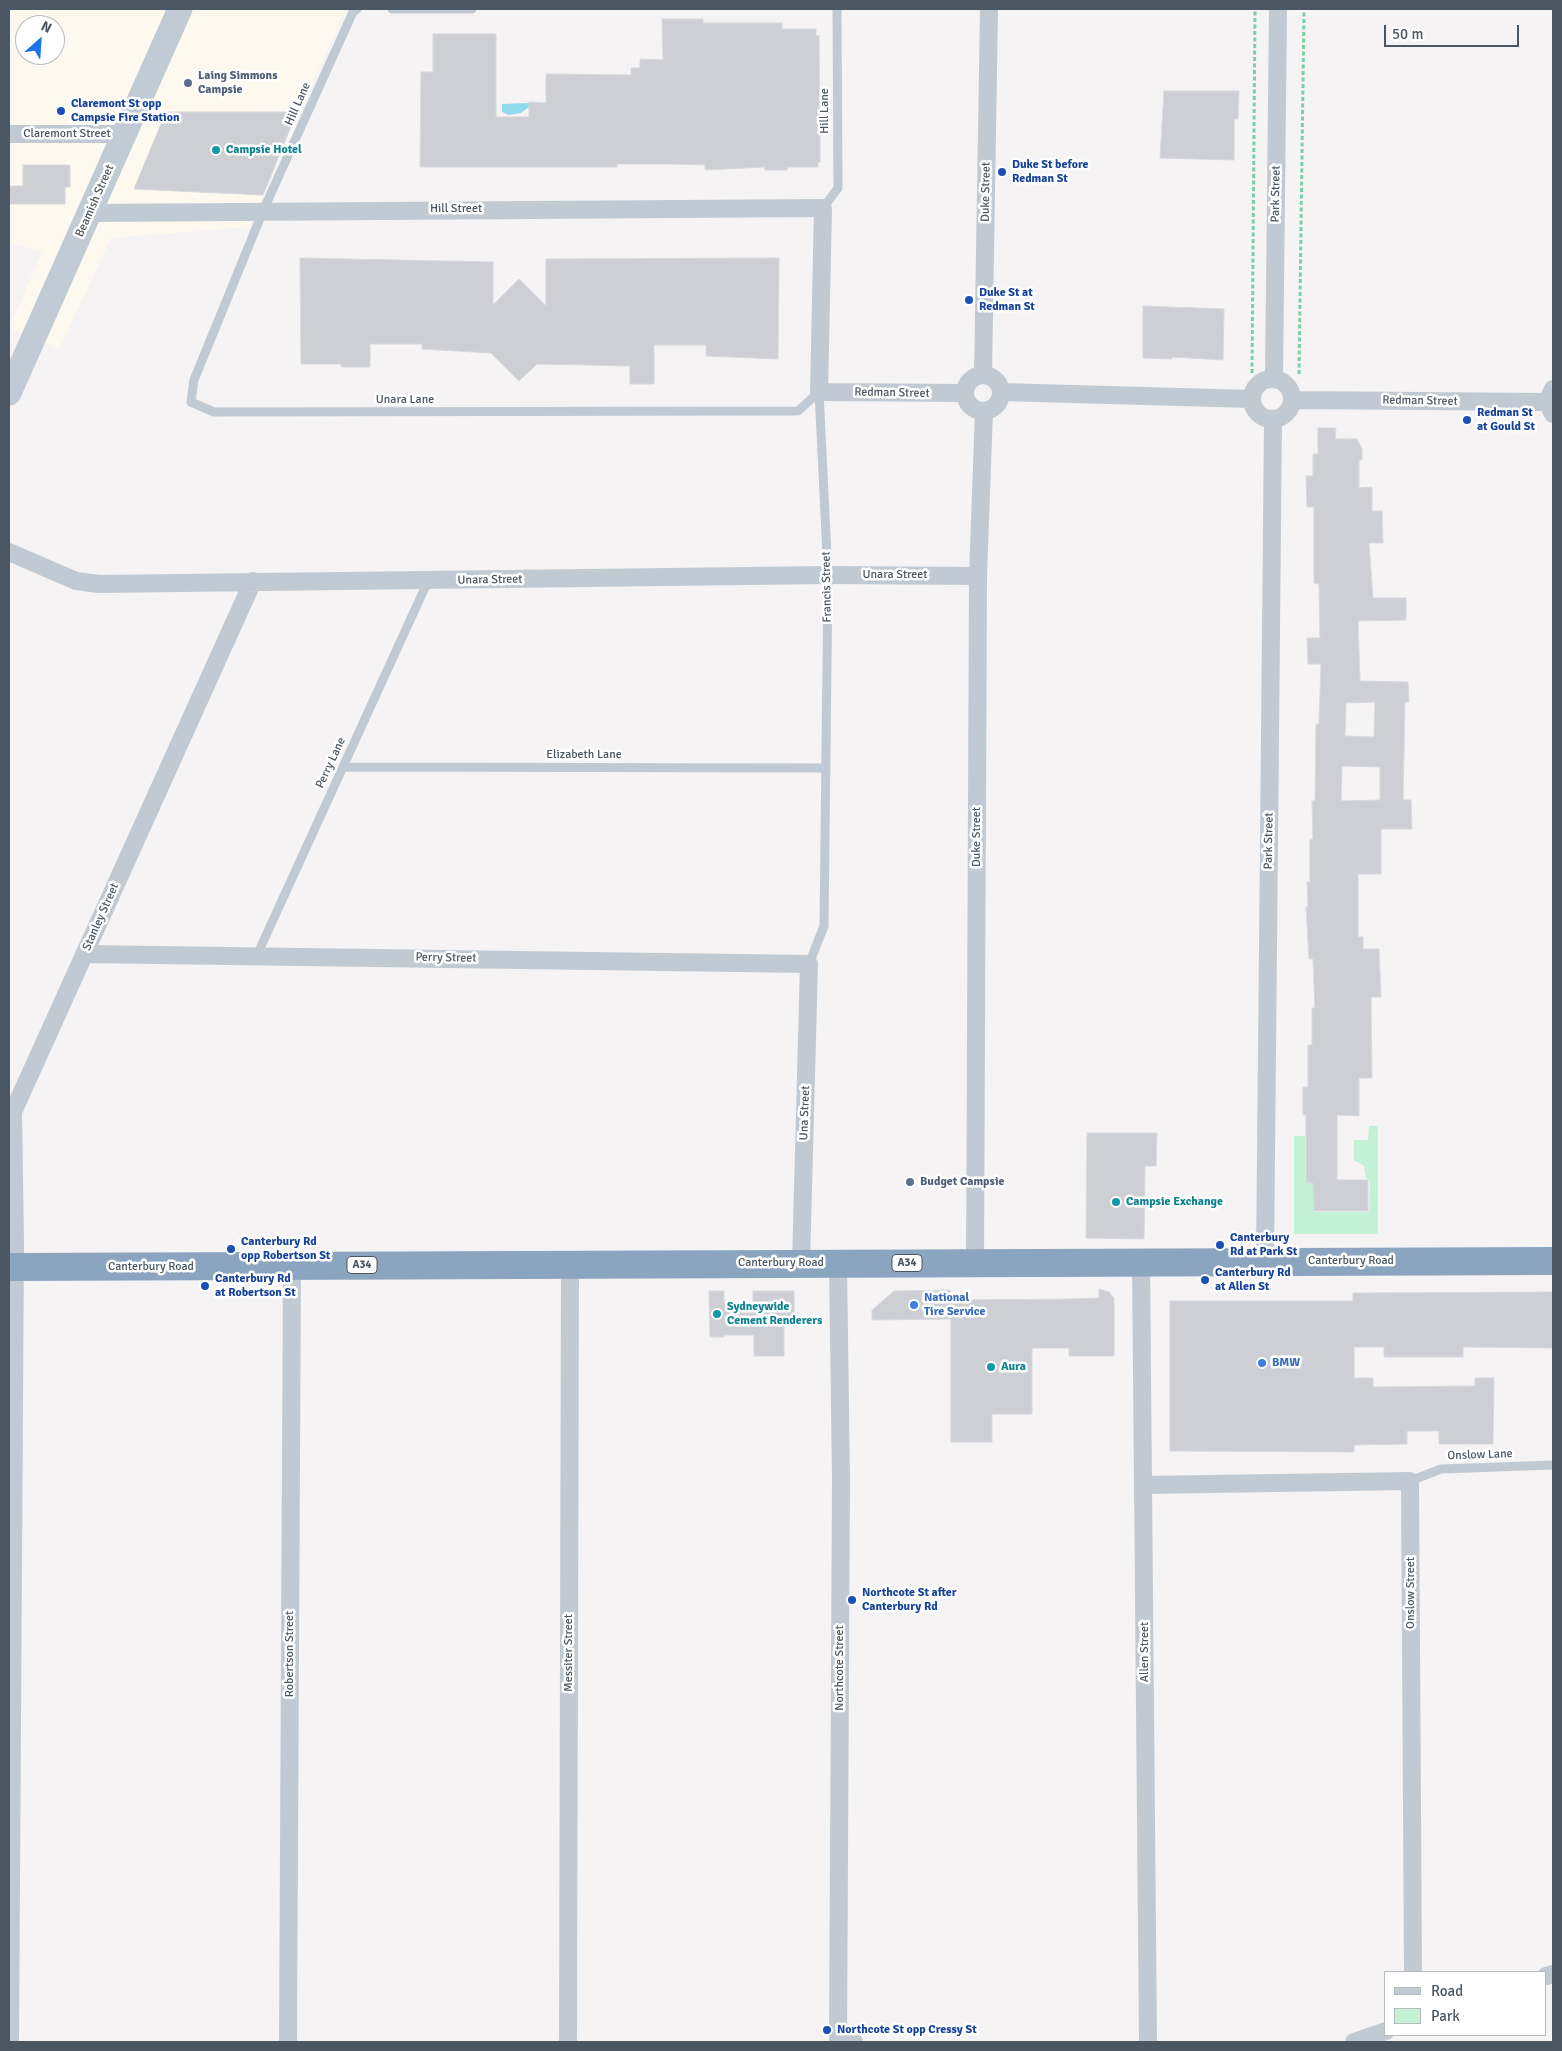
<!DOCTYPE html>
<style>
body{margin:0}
#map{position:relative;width:1562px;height:2051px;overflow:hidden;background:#f5f3f3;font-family:Signika,sans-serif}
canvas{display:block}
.frame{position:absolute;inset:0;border:10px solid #4a5661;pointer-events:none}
.legend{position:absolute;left:1384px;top:1971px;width:162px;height:65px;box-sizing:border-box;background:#fff;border:1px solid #b7bbc0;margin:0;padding:6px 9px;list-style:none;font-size:15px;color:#4a5661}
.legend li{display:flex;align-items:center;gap:10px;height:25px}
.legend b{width:25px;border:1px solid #b7bbc0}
.north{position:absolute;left:15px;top:15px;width:50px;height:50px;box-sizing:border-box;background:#fff;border:1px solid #b7bbc0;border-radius:50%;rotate:26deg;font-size:14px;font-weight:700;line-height:20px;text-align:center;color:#4a5661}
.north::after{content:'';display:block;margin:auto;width:18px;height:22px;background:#1a73e8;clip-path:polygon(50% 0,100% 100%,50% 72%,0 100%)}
.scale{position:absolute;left:1384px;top:25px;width:135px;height:22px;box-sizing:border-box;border:2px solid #4a5661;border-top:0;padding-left:6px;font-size:15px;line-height:18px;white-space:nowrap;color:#4a5661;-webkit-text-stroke:4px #fff;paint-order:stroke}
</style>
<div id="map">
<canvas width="1562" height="2051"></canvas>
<div class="frame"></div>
<ul class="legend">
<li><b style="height:6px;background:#c1cbd6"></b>Road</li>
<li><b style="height:14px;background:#c3f1d5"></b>Park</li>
</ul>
<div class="north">N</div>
<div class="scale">50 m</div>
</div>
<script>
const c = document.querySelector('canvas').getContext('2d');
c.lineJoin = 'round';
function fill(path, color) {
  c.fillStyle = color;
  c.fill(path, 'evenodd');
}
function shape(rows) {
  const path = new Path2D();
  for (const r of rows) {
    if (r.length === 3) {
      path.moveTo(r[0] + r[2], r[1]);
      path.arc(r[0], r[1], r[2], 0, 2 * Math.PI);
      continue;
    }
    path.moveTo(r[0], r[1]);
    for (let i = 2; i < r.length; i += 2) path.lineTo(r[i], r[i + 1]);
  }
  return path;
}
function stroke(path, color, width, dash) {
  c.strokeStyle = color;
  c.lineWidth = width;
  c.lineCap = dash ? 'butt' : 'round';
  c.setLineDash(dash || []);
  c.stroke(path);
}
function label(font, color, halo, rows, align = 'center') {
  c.font = font + ' Signika,sans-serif';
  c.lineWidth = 5;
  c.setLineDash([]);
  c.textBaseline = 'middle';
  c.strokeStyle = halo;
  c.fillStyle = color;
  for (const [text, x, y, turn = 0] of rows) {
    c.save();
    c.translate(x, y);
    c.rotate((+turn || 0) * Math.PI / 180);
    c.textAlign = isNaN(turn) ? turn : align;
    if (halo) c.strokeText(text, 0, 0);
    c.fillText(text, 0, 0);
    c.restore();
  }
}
fill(shape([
 [9,9,346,9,249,227,111,238,59,350,9,328,42,252,9,242],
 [25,25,55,25,55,55,25,55]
]), '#fdf9ef');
fill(shape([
 [1369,1126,1378,1126,1378,1234,1294,1234,1294,1136,1305,1136,1305,1182,1314,1182,1314,1212,1369,1212,1370,1180,1366,1178,1364,1166,1354,1160,1354,1140,1368,1140]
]), '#c3f1d5');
fill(shape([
 [529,103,529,107,521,113,509,115,502,112,502,104]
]), '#90daee');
const building = shape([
 [662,19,703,19,703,23,782,23,782,29,816,29,816,36,819,35,820,134,820,162,818,162,818,167,787,167,787,170,765,170,765,167,705,170,705,165,674,164,617,164,617,167,420,167,421,72,433,72,433,34,496,34,496,117,529,117,529,102,546,103,546,74,631,75,631,68,640,68,640,59,663,60,662,19],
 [1164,91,1239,91,1238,119,1234,119,1234,160,1160,158,1164,91],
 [166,112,297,112,263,195,134,189,166,112],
 [23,165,70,165,70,187,65,187,65,204,9,204,9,186,23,186,23,165],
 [300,258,493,262,493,305,519,279,546,306,546,259,779,258,778,359,706,356,706,345,654,345,654,384,630,384,630,366,587,365,537,364,519,381,491,353,422,349,422,344,370,344,370,367,341,367,341,364,301,364,300,258],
 [1143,306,1224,309,1223,360,1172,357,1172,359,1143,358,1143,306],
 [1318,428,1336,428,1335,439,1357,439,1362,449,1362,460,1359,460,1359,488,1372,487,1372,511,1382,511,1383,543,1369,543,1373,598,1406,598,1406,620,1358,621,1360,681,1408,682,1409,702,1405,702,1403,800,1411,800,1412,829,1381,829,1381,874,1358,874,1358,937,1363,937,1363,949,1379,949,1381,997,1371,997,1372,1078,1359,1078,1359,1116,1337,1115,1337,1180,1368,1180,1368,1211,1314,1211,1313,1183,1306,1183,1306,1115,1303,1115,1303,1087,1308,1087,1308,1045,1312,1045,1312,1008,1315,1008,1313,959,1309,959,1306,907,1308,907,1307,882,1310,882,1310,839,1313,839,1312,801,1315,801,1316,724,1319,724,1321,664,1308,664,1307,638,1320,638,1319,584,1314,583,1314,507,1307,507,1306,476,1313,476,1313,454,1318,454,1318,428],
 [1375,702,1374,737,1345,736,1346,703,1375,702],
 [1342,766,1380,767,1380,800,1341,801,1342,766],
 [1087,1133,1157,1133,1156,1166,1145,1166,1144,1239,1086,1238,1087,1133],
 [1099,1289,1109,1292,1114,1298,1114,1356,1069,1356,1069,1348,1032,1348,1032,1414,992,1414,992,1442,951,1442,951,1319,872,1320,872,1310,894,1291,950,1290,951,1300,1069,1299,1099,1298,1099,1289],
 [709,1291,724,1291,724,1303,753,1304,753,1291,794,1291,794,1325,784,1325,784,1356,754,1356,754,1335,724,1335,724,1337,710,1337,709,1291],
 [1553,1292,1553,1348,1463,1347,1463,1357,1384,1357,1384,1347,1354,1347,1354,1378,1373,1378,1373,1387,1475,1386,1475,1378,1494,1378,1493,1444,1439,1444,1439,1431,1407,1431,1407,1444,1354,1445,1354,1452,1170,1451,1170,1301,1353,1301,1353,1293,1553,1292]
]);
fill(building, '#cdcfd5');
stroke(building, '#d7d9de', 1);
stroke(shape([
 [1252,373,1255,9],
 [1299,374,1304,9]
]), '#7ad0a6', 3, [4, 2.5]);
stroke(shape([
 [357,9,353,12,263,211,194,380,191,402,214,412,798,411,819,392],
 [392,9,472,9],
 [823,208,838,188,837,9],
 [343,767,826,768],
 [257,955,428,581],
 [809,964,824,926,828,575,819,392],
 [1410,1481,1441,1469,1553,1465]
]), '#c1cad2', 9);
stroke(shape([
 [9,134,125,134],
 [89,213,823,208,819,392,964,393],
 [983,375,989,9],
 [983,393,18],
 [1272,399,20],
 [1274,379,1278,9],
 [1553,389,1547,402,1553,414],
 [1001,392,1252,399],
 [1292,400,1547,402],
 [9,552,76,581,99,584,828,575,978,576],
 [84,954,809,964,801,1263],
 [1265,1261,1273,420],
 [975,1262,978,576,984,411],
 [1141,1262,1148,2042],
 [1144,1485,1410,1481,1413,1972],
 [1546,1976,1553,1974],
 [838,2031,854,2042],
 [10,2042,15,1242,13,1112,253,581],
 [288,2042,292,1266],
 [568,2042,570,1264],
 [838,2042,841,1480,838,1263],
 [1354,2042,1386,2031]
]), '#c1cad2', 18);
stroke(shape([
 [9,393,180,9]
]), '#c1cbd6', 25);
stroke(shape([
 [9,1267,1553,1261]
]), '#8ba5c1', 28);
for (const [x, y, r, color] of [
 [188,83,5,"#5c6f8a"],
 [61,111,5,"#1a4fb4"],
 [216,150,5,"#0f9aa8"],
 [1002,172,5,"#1a4fb4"],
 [969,300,5,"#1a4fb4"],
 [1467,420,5,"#1a4fb4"],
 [910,1182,5,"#5c6f8a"],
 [1116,1202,5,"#0f9aa8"],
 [1220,1245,5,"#1a4fb4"],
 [231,1249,5,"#1a4fb4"],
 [1205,1280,5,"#1a4fb4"],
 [205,1286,5,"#1a4fb4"],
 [914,1305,5,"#3f7fe0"],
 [717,1314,5,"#0f9aa8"],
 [1262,1363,5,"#3f7fe0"],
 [991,1367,5,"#0f9aa8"],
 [852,1600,5,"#1a4fb4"],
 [827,2030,5,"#1a4fb4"]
]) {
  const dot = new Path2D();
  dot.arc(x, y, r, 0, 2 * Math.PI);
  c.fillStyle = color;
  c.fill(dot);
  stroke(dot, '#fff', 2);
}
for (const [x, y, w] of [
 [907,1263,30],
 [362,1265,30]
]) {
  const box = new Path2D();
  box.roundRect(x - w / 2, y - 8.5, w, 17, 4);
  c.fillStyle = '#fff';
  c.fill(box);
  stroke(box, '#4a5661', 1);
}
label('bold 11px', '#4a5661', null, [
 ["A34",907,1263],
 ["A34",362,1265]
]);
label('bold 12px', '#4e5e75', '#fff', [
 ["Laing Simmons",198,76],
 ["Campsie",198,90],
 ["Budget Campsie",920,1182]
], 'left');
label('bold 12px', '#164399', '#fff', [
 ["Claremont St opp",71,104],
 ["Campsie Fire Station",71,118],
 ["Duke St before",1012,165],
 ["Redman St",1012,179],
 ["Duke St at",979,293],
 ["Redman St",979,307],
 ["Redman St",1477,413],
 ["at Gould St",1477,427],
 ["Canterbury",1230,1238],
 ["Rd at Park St",1230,1252],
 ["Canterbury Rd",241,1242],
 ["opp Robertson St",241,1256],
 ["Canterbury Rd",1215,1273],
 ["at Allen St",1215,1287],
 ["Canterbury Rd",215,1279],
 ["at Robertson St",215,1293],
 ["Northcote St after",862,1593],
 ["Canterbury Rd",862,1607],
 ["Northcote St opp Cressy St",837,2030]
], 'left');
label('12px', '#4a5661', '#fff', [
 ["Hill Lane",298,104,-66],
 ["Hill Lane",825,111,-90],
 ["Claremont Street",67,134],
 ["Duke Street",986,192,-89],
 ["Park Street",1276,194,-89],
 ["Beamish Street",95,201,-66],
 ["Hill Street",456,209],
 ["Redman Street",892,393,1],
 ["Unara Lane",405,400],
 ["Redman Street",1420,401,1],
 ["Unara Street",895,575],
 ["Unara Street",490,580,-1],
 ["Francis Street",827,587,-91],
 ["Elizabeth Lane",584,755],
 ["Perry Lane",331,763,-65],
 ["Duke Street",977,837,-90],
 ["Park Street",1269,841,-89],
 ["Stanley Street",101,917,-66],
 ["Perry Street",446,958,1],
 ["Una Street",805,1113,-88],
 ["Canterbury Road",1351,1261],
 ["Canterbury Road",781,1263],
 ["Canterbury Road",151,1267],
 ["Onslow Lane",1480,1455,-2],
 ["Onslow Street",1411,1593,-90],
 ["Allen Street",1145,1652,-90],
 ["Messiter Street",569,1653,-90],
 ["Robertson Street",290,1654,-90],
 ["Northcote Street",840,1668,-90]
]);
label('bold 12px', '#0d838f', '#fff', [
 ["Campsie Hotel",226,150],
 ["Campsie Exchange",1126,1202],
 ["Sydneywide",727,1307],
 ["Cement Renderers",727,1321],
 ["Aura",1001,1367]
], 'left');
label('bold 12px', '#366cbe', '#fff', [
 ["National",924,1298],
 ["Tire Service",924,1312],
 ["BMW",1272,1363]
], 'left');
</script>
